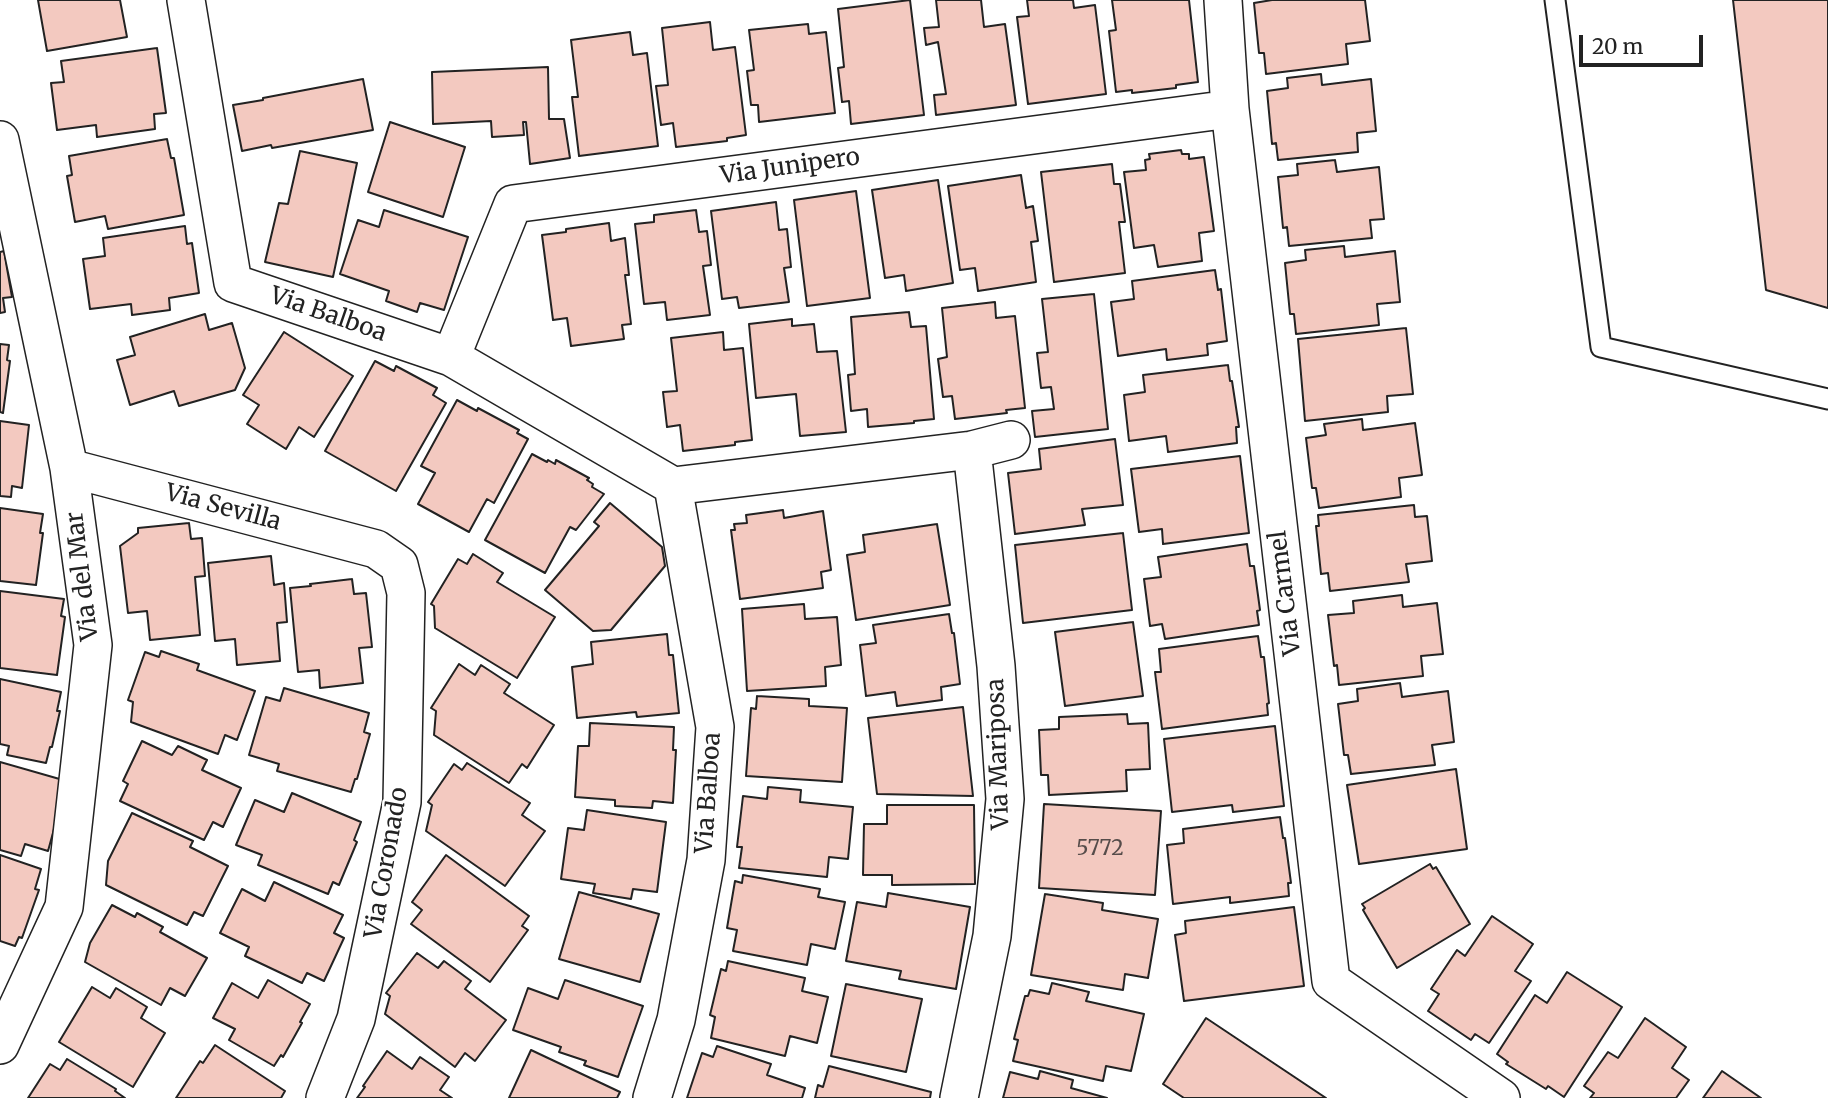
<!DOCTYPE html>
<style>
body{margin:0}
#map{position:relative;width:1828px;height:1098px;overflow:hidden;background:#fff;font-family:Merriweather,serif}
canvas{display:block}
.scale{position:absolute;left:1579px;top:35px;width:124px;height:32px;box-sizing:border-box;border:4px solid #222;border-top:0;padding-left:9px;font-size:21px;line-height:24px;white-space:nowrap;color:#222;-webkit-text-stroke:5px #fff;paint-order:stroke}
</style>
<div id="map">
<canvas width="1828" height="1098"></canvas>
<div class="scale">20 m</div>
</div>
<script>
const c = document.querySelector('canvas').getContext('2d');
c.lineJoin = 'round';
function fill(path, color) {
  c.fillStyle = color;
  c.fill(path, 'evenodd');
}
function shape(rows) {
  const path = new Path2D();
  for (const r of rows) {
    path.moveTo(r[0], r[1]);
    for (let i = 2; i < r.length; i += 2) path.lineTo(r[i], r[i + 1]);
  }
  return path;
}
function stroke(path, color, width, dash) {
  c.strokeStyle = color;
  c.lineWidth = width;
  c.lineCap = dash ? 'butt' : 'round';
  c.setLineDash(dash || []);
  c.stroke(path);
}
function label(font, color, halo, rows, align = 'center') {
  c.font = font + ' Merriweather,serif';
  c.lineWidth = 5;
  c.setLineDash([]);
  c.textBaseline = 'middle';
  c.strokeStyle = halo;
  c.fillStyle = color;
  for (const [text, x, y, turn = 0] of rows) {
    c.save();
    c.translate(x, y);
    c.rotate((+turn || 0) * Math.PI / 180);
    c.textAlign = isNaN(turn) ? turn : align;
    if (halo) c.strokeText(text, 0, 0);
    c.fillText(text, 0, 0);
    c.restore();
  }
}
const building = shape([
 [38,0,120,0,127,37,47,51,38,0],
 [910,0,924,115,851,124,849,101,842,102,838,68,844,67,838,9,910,0],
 [936,0,981,0,984,27,1005,24,1016,105,936,115,934,95,946,94,938,42,926,45,924,28,939,27,936,0],
 [1027,0,1073,0,1074,8,1095,5,1106,94,1028,104,1017,17,1029,16,1027,0],
 [1112,0,1189,0,1198,82,1176,85,1176,88,1132,93,1132,90,1116,92,1109,31,1116,30,1112,0],
 [1272,0,1365,0,1370,41,1346,44,1348,64,1266,74,1264,53,1259,53,1254,3,1272,0],
 [1733,0,1828,0,1828,308,1766,290,1733,0],
 [710,22,713,50,735,47,746,135,727,138,727,141,676,147,673,123,661,125,656,86,668,85,662,28,710,22],
 [808,24,809,34,826,32,835,113,759,122,758,105,751,105,747,71,754,70,749,30,808,24],
 [630,32,633,55,647,53,658,146,579,156,572,97,578,97,571,40,630,32],
 [157,48,166,113,154,114,155,129,97,137,96,125,57,130,51,83,64,82,61,61,157,48],
 [548,67,549,119,564,119,570,158,530,164,526,122,523,122,524,135,492,137,491,121,433,124,432,72,548,67],
 [1321,74,1322,85,1371,79,1376,131,1357,133,1358,152,1278,160,1276,143,1272,144,1267,91,1288,88,1287,78,1321,74],
 [363,79,373,130,272,148,271,145,242,151,233,105,263,100,263,98,363,79],
 [390,122,465,147,443,217,368,192,390,122],
 [167,139,171,158,174,158,184,215,108,229,105,216,75,222,67,176,72,175,69,156,167,139],
 [1181,150,1182,154,1189,154,1189,159,1204,157,1214,231,1199,233,1202,261,1158,267,1154,245,1134,248,1124,172,1146,170,1145,160,1150,159,1149,154,1181,150],
 [300,151,357,163,333,277,265,262,279,203,288,204,300,151],
 [1335,160,1337,172,1379,167,1384,219,1370,220,1372,238,1289,246,1287,227,1283,228,1278,177,1298,175,1297,164,1335,160],
 [1112,164,1114,184,1120,184,1125,222,1119,222,1125,273,1054,282,1041,172,1112,164],
 [1021,175,1026,208,1033,206,1038,241,1031,242,1036,282,978,291,975,268,960,270,948,186,1021,175],
 [938,180,953,283,906,291,904,275,885,278,872,190,938,180],
 [856,191,870,298,807,306,794,200,856,191],
 [776,202,779,230,787,229,791,267,784,268,789,302,739,308,737,297,722,299,711,211,776,202],
 [384,210,468,237,444,310,420,303,417,312,386,301,389,291,340,274,358,220,379,227,384,210],
 [696,210,699,232,707,231,711,265,703,266,710,315,667,320,665,302,644,304,635,224,654,222,654,215,696,210],
 [609,223,611,241,625,238,629,275,625,275,631,324,622,325,624,339,571,346,567,318,553,320,542,235,566,232,566,229,609,223],
 [185,226,187,244,192,243,199,293,169,298,170,310,132,315,131,304,90,309,83,259,105,256,103,238,185,226],
 [1344,246,1345,257,1395,251,1400,302,1377,304,1379,325,1296,334,1294,314,1290,314,1285,263,1306,260,1305,250,1344,246],
 [4,251,12,297,3,298,5,312,0,313,0,252,4,251],
 [1215,270,1218,290,1221,289,1227,341,1207,344,1208,355,1167,360,1166,349,1118,356,1111,302,1134,299,1132,281,1215,270],
 [1094,294,1108,429,1035,437,1032,411,1054,409,1051,387,1041,388,1037,353,1048,352,1042,299,1094,294],
 [995,302,996,318,1015,316,1025,408,1006,410,1007,413,955,419,952,396,943,397,938,359,947,357,942,308,995,302],
 [909,312,911,327,926,326,934,419,914,421,914,423,868,427,867,409,851,411,848,375,855,374,851,317,909,312],
 [205,314,209,330,232,323,245,368,235,390,179,406,174,391,130,405,117,360,135,355,130,337,205,314],
 [792,319,792,326,814,324,817,352,837,351,846,432,800,436,796,394,756,398,749,324,792,319],
 [1406,328,1413,394,1387,396,1388,412,1305,421,1298,339,1406,328],
 [284,332,353,376,314,437,299,427,286,449,247,424,259,405,243,395,284,332],
 [723,332,724,350,743,348,752,440,735,442,735,445,683,451,680,425,667,427,663,392,677,391,671,338,723,332],
 [0,344,9,345,7,360,10,361,3,413,0,412,0,344],
 [375,361,394,371,396,366,437,388,433,395,446,403,396,491,325,451,375,361],
 [1228,365,1230,381,1232,381,1239,427,1236,427,1237,443,1168,452,1166,436,1129,441,1124,395,1145,392,1143,375,1228,365],
 [457,400,477,411,478,408,519,430,517,433,528,439,494,503,487,499,469,532,418,504,435,473,421,466,457,400],
 [1362,419,1363,430,1415,423,1422,475,1399,478,1401,497,1319,508,1316,488,1312,488,1306,438,1326,435,1324,424,1362,419],
 [0,421,29,425,22,488,12,486,11,497,0,496,0,421],
 [1115,439,1123,505,1082,509,1085,525,1015,534,1008,473,1041,469,1039,449,1115,439],
 [532,454,547,462,548,460,555,464,556,460,589,478,587,480,593,484,592,487,604,494,576,530,570,527,545,573,485,540,532,454],
 [1240,456,1249,533,1163,544,1162,529,1139,532,1131,469,1240,456],
 [610,503,662,547,665,566,611,630,593,631,545,590,599,526,594,522,610,503],
 [1414,505,1415,517,1427,516,1432,561,1406,564,1409,582,1330,591,1328,573,1321,574,1316,526,1319,526,1318,515,1414,505],
 [0,508,43,514,40,533,43,533,36,585,0,581,0,508],
 [783,510,784,518,823,511,831,570,821,572,823,588,740,599,731,530,735,530,734,524,747,523,746,515,783,510],
 [189,523,191,539,202,538,205,576,195,577,200,635,150,640,147,611,128,613,120,546,138,533,138,528,189,523],
 [937,524,950,605,856,620,847,555,865,552,863,535,937,524],
 [1123,533,1132,610,1023,623,1015,545,1123,533],
 [1247,544,1250,566,1254,566,1260,610,1257,611,1259,625,1165,639,1162,624,1150,626,1144,579,1161,577,1158,557,1247,544],
 [473,554,503,573,497,582,555,617,517,678,435,628,434,606,431,604,458,559,467,564,473,554],
 [271,556,274,585,284,583,287,622,277,623,280,661,237,665,235,639,215,641,208,563,271,556],
 [352,579,354,594,366,593,372,647,359,648,363,683,320,688,319,670,298,672,290,588,311,586,310,584,352,579],
 [0,591,64,599,61,616,65,617,57,675,0,668,0,591],
 [1402,595,1403,607,1437,603,1443,654,1421,656,1423,676,1339,685,1337,665,1334,666,1328,615,1354,613,1353,601,1402,595],
 [804,604,805,619,837,617,841,665,825,667,826,686,747,691,742,609,804,604],
 [949,614,952,633,954,633,960,684,941,687,942,700,897,706,895,692,866,696,860,645,876,643,873,625,949,614],
 [1133,622,1143,696,1065,706,1055,632,1133,622],
 [667,634,669,655,673,655,679,713,637,717,636,712,577,718,572,667,593,664,591,642,667,634],
 [1258,636,1261,657,1264,657,1269,703,1267,704,1268,715,1162,729,1155,672,1161,672,1159,649,1258,636],
 [161,651,199,664,197,670,255,691,237,740,225,735,218,754,131,722,133,702,128,700,145,652,159,657,161,651],
 [459,664,475,675,481,665,510,684,504,693,554,725,527,768,522,764,509,783,434,735,436,711,431,708,459,664],
 [0,679,61,692,57,711,60,711,52,747,50,747,46,763,7,755,9,746,0,744,0,679],
 [1400,683,1402,697,1448,691,1454,742,1432,745,1435,765,1351,774,1348,755,1344,755,1338,704,1358,701,1357,689,1400,683],
 [284,688,369,713,364,732,370,734,357,779,355,779,351,792,277,771,279,764,249,755,266,697,280,701,284,688],
 [757,696,809,699,809,706,847,708,842,782,746,776,751,708,756,709,757,696],
 [963,707,973,796,877,794,868,718,963,707],
 [1127,714,1128,724,1148,723,1150,769,1126,770,1127,791,1049,795,1048,775,1041,775,1039,730,1059,729,1059,717,1127,714],
 [590,723,674,727,673,750,676,750,673,803,653,801,652,808,615,806,615,800,575,797,578,746,589,746,590,723],
 [1275,726,1284,806,1233,812,1232,805,1172,812,1164,739,1275,726],
 [142,741,172,755,178,746,207,760,202,770,241,788,223,827,213,822,204,840,120,801,128,784,123,781,142,741],
 [0,762,63,780,62,800,48,851,25,844,21,856,0,850,0,762],
 [467,763,530,803,522,815,545,831,505,886,426,831,432,805,428,802,454,764,462,770,467,763],
 [1456,769,1467,849,1359,864,1347,785,1456,769],
 [768,787,801,790,800,802,853,807,848,859,829,857,827,877,739,868,742,847,737,847,743,796,767,799,768,787],
 [292,793,361,822,354,840,357,842,339,885,333,882,328,894,258,865,262,855,236,845,255,800,284,812,292,793],
 [1044,804,1161,811,1155,895,1039,888,1044,804],
 [887,805,974,805,975,884,892,885,892,875,863,875,864,824,887,824,887,805],
 [587,810,666,822,657,892,633,889,631,899,593,893,595,884,561,879,568,828,584,830,587,810],
 [132,813,193,841,190,847,228,866,203,916,194,912,187,925,106,885,108,861,132,813],
 [1280,817,1283,838,1285,838,1291,883,1288,883,1289,896,1230,903,1230,897,1173,904,1167,845,1184,843,1183,829,1280,817],
 [0,855,41,869,35,889,39,890,22,938,19,937,15,946,0,941,0,855],
 [446,855,529,916,522,926,528,930,490,982,411,924,422,910,412,902,446,855],
 [1430,864,1433,869,1436,867,1470,924,1397,968,1363,910,1365,908,1362,904,1430,864],
 [743,875,820,889,818,897,845,902,835,949,811,944,807,965,733,951,737,930,727,928,735,881,742,883,743,875],
 [274,882,343,915,334,933,344,938,324,981,307,973,302,983,245,956,249,947,220,933,242,889,265,901,274,882],
 [579,892,659,914,640,982,559,959,579,892],
 [888,893,970,907,956,989,899,979,901,971,846,961,857,902,886,907,888,893],
 [1045,894,1103,903,1102,910,1158,919,1148,978,1125,974,1123,990,1031,975,1045,894],
 [112,905,135,917,137,913,163,927,160,932,207,958,185,996,170,988,161,1005,85,962,90,943,112,905],
 [1294,907,1304,986,1184,1001,1175,935,1186,933,1185,921,1294,907],
 [1492,916,1533,944,1515,971,1531,981,1489,1043,1475,1034,1471,1040,1428,1011,1439,994,1431,989,1457,950,1465,956,1492,916],
 [417,953,438,968,444,961,471,981,465,989,506,1020,475,1061,465,1053,455,1067,385,1014,390,996,386,993,417,953],
 [728,961,805,978,802,991,828,997,817,1043,790,1036,785,1056,711,1038,715,1017,710,1015,721,969,726,971,728,961],
 [1567,972,1622,1007,1564,1097,1548,1086,1546,1089,1506,1064,1508,1062,1497,1054,1535,995,1547,1003,1567,972],
 [268,980,310,1004,300,1022,302,1023,283,1057,281,1055,274,1066,229,1040,235,1029,213,1018,232,983,258,998,268,980],
 [565,980,643,1006,618,1077,584,1065,586,1061,559,1052,561,1047,513,1030,528,988,558,999,565,980],
 [1052,983,1089,992,1086,1001,1144,1014,1131,1071,1106,1066,1103,1081,1013,1061,1018,1040,1014,1039,1025,996,1028,996,1030,990,1049,994,1052,983],
 [846,984,922,999,906,1072,831,1056,846,984],
 [92,987,110,998,116,988,147,1007,141,1018,165,1033,133,1087,59,1042,92,987],
 [1206,1018,1326,1098,1184,1098,1163,1084,1206,1018],
 [1645,1018,1686,1047,1672,1068,1689,1080,1676,1098,1590,1098,1594,1093,1584,1086,1608,1052,1618,1058,1645,1018],
 [215,1045,285,1091,281,1098,176,1098,200,1061,203,1063,215,1045],
 [717,1046,771,1064,767,1075,805,1088,802,1098,687,1098,702,1053,713,1057,717,1046],
 [531,1050,620,1092,617,1098,509,1098,531,1050],
 [387,1051,412,1069,420,1057,449,1077,440,1090,452,1098,357,1098,365,1087,363,1086,387,1051],
 [67,1059,116,1089,115,1091,125,1098,28,1098,50,1064,60,1070,67,1059],
 [829,1066,931,1092,930,1098,815,1098,818,1085,823,1087,829,1066],
 [1040,1071,1073,1080,1071,1088,1107,1098,1003,1098,1010,1072,1038,1079,1040,1071],
 [1722,1071,1761,1098,1703,1098,1722,1071]
]);
fill(building, '#f3c9c0');
stroke(building, '#222', 2);
const service = shape([
 [1555,0,1601,347,1828,399]
]);
const minor = shape([
 [186,0,233,283,451,357,673,486,972,450,1011,440],
 [1223,0,1230,109,1331,981,1501,1098],
 [0,140,69,468,93,645,64,907,0,1045],
 [451,357,513,204,1230,109],
 [69,468,376,549,399,565,406,593,402,802,356,1019,325,1098],
 [652,1098,676,1020,706,860,715,727,673,486],
 [959,1098,992,936,1005,799,996,666,972,450]
]);
stroke(service, '#222', 23);
stroke(minor, '#222', 40);
stroke(service, '#fff', 19);
stroke(minor, '#fff', 37);
label('21px', '#564c4a', null, [
 ["5772",1100,849]
]);
label('24px', '#222', '#fff', [
 ["Via Junipero",790,167,-8],
 ["Via Balboa",328,315,19],
 ["Via Sevilla",223,508,15],
 ["Via del Mar",83,576,-97],
 ["Via Carmel",1286,593,-97],
 ["Via Mariposa",999,754,-92],
 ["Via Balboa",709,793,-86],
 ["Via Coronado",387,863,-80]
]);
</script>
